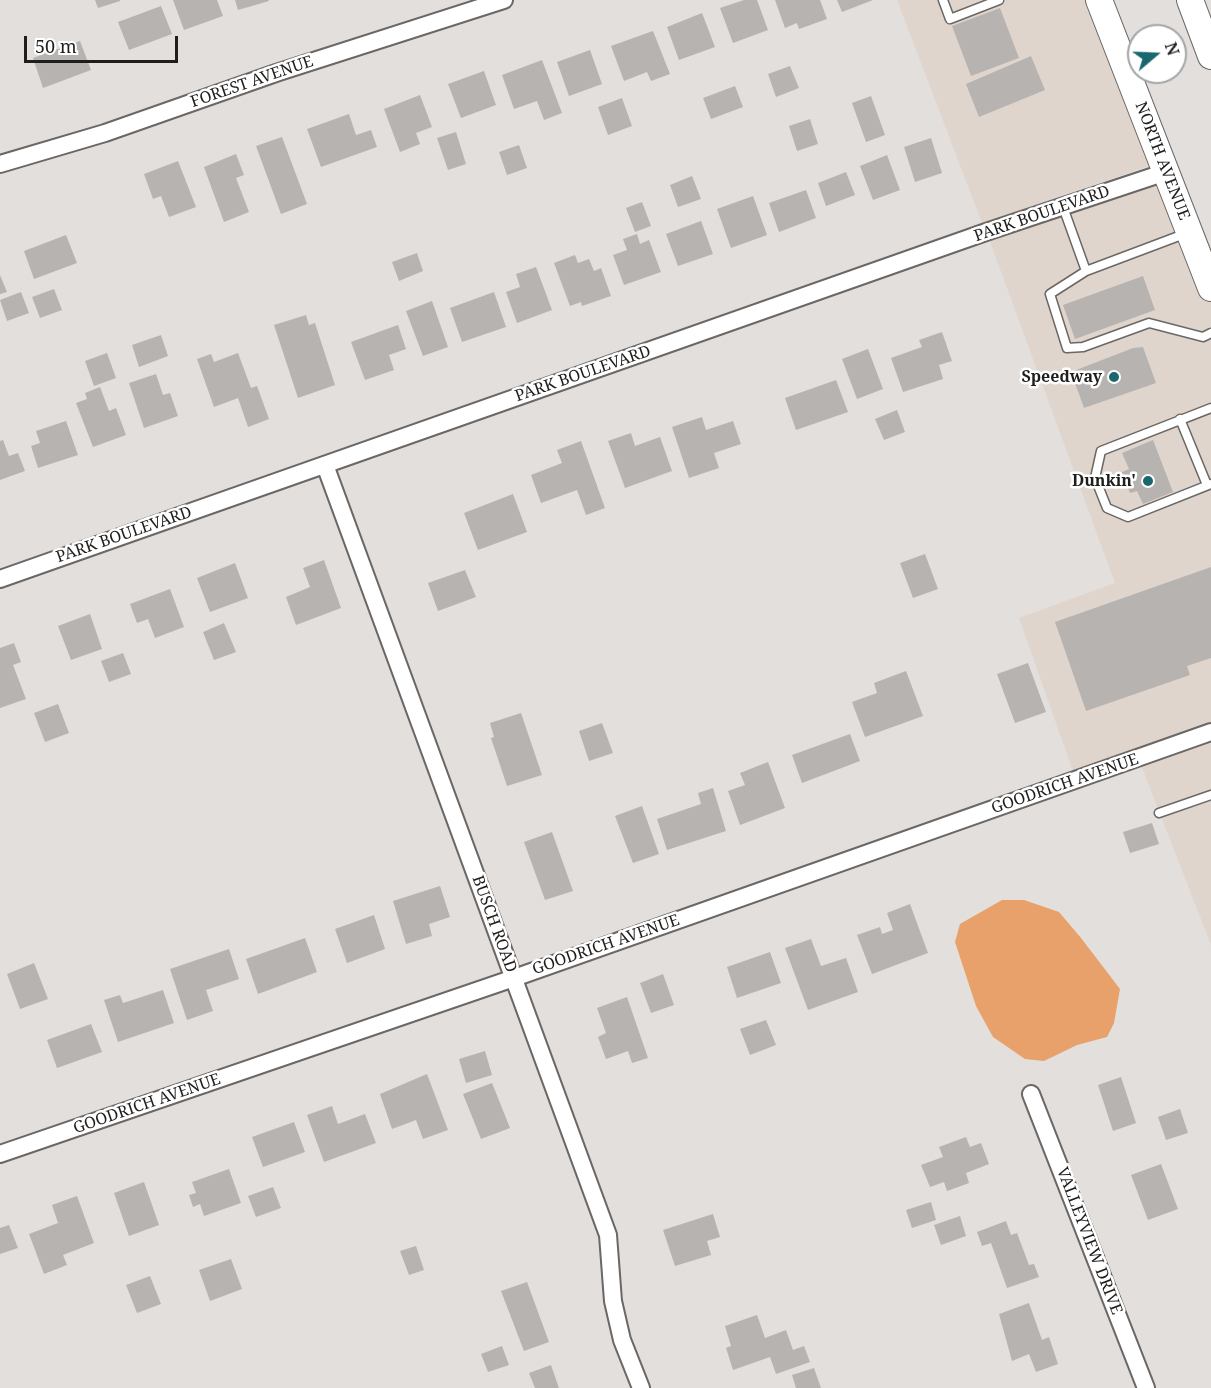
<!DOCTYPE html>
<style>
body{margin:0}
#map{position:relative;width:1211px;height:1388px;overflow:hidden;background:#e2dfdd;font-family:"Noto Serif",serif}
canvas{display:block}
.north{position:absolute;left:1127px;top:24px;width:60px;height:60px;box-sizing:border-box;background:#fff;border:2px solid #a5a5a5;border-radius:50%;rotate:71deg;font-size:16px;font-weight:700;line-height:24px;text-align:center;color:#1f1e1d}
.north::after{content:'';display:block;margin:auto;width:21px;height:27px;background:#1b6770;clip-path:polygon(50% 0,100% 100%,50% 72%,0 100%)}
.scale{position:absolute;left:24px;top:36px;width:154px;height:27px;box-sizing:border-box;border:3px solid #1f1e1d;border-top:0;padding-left:8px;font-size:18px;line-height:21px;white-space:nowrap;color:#1f1e1d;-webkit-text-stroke:4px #fff;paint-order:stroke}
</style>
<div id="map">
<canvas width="1211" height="1388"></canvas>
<div class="north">N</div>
<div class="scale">50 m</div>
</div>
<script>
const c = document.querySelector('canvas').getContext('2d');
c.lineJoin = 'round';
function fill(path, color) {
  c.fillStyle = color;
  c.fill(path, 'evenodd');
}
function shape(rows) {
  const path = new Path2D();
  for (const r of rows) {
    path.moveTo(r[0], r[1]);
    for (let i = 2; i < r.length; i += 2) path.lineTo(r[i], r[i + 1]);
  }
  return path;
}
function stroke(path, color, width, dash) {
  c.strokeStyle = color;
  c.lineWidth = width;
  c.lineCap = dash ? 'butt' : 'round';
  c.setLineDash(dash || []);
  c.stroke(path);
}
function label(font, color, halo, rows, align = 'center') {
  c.font = font + ' "Noto Serif",serif';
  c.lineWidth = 5;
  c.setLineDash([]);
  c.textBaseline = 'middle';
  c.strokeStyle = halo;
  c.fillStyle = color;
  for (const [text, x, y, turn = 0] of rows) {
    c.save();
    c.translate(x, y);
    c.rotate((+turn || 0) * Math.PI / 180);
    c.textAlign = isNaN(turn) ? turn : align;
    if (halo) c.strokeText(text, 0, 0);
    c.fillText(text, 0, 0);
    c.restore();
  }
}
fill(shape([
 [897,0,1090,0,1155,164,982,223],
 [1163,179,1211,302,1211,724,1074,774,1019,618,1115,583,989,239],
 [1211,740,1211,945,1141,765]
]), '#dfd5cd');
fill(shape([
 [1002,900,1024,900,1059,912,1081,938,1120,989,1114,1023,1107,1037,1077,1045,1044,1061,1025,1059,993,1037,976,1006,955,942,960,924]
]), '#e8a16b');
fill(shape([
 [95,0,120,0,120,1,98,8],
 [173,0,217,0,223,16,184,30],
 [235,0,268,0,269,1,238,10],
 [744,0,757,0,768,30,733,43,720,8],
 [775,0,820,0,827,19,799,29,797,23,785,28],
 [837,0,873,0,842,12],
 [161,6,172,34,129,50,118,22],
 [1000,8,1019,58,971,76,952,26],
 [702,13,715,47,679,60,667,27],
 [653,31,670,74,651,81,647,72,624,81,611,46],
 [80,41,91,70,43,88,33,58],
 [590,50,602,84,569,96,557,62],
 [1031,56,1045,90,979,117,966,84],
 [542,60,562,113,544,120,537,101,514,109,502,75],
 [790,66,799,88,776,97,768,74],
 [484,71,496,105,461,118,448,84],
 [735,86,743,107,711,119,703,98],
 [420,95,432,127,416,133,420,144,400,152,384,109],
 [871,96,885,135,866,142,852,103],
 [622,98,632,126,608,135,598,107],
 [349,114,356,135,371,130,377,147,321,167,307,129],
 [810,119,818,144,797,151,789,126],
 [456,132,466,164,448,170,437,138],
 [282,137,307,204,281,214,256,146],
 [931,138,942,173,915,182,904,147],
 [519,145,527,168,507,175,499,152],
 [236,154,244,175,236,178,249,212,224,222,204,167],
 [887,155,900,190,873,200,860,166],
 [178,161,196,207,169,217,161,196,153,199,144,174],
 [846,172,855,195,826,206,818,183],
 [692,176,701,199,678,207,670,185],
 [806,190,816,218,779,232,769,203],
 [753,196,767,235,731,248,717,209],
 [642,202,651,226,635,232,626,208],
 [701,221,713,254,678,266,666,234],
 [637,234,640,244,649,240,661,272,624,285,613,255,627,250,623,239],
 [66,235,77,263,34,279,24,251],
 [417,253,423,271,399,281,392,262],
 [575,255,578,263,589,259,594,271,601,268,611,296,582,306,581,302,570,306,554,263],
 [536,267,552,310,517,323,506,292,520,287,516,274],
 [0,275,7,292,0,294],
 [1143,276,1155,310,1075,339,1063,305],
 [54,289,62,310,40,318,32,297],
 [21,292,29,313,7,321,0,300],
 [494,292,506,327,462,342,450,308],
 [432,301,448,347,423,356,406,311],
 [306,315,309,325,315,323,335,385,298,398,274,325],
 [398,325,406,349,389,355,394,370,365,380,351,342],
 [942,332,952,361,939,365,943,379,903,392,891,358,922,347,919,340],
 [161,335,168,356,139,367,132,345],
 [1143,347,1156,383,1084,408,1071,372,1133,348],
 [868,349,883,389,857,399,842,359],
 [107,353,116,378,94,386,85,361],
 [238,353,251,388,257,386,269,419,248,427,238,398,214,407,197,359,211,354,214,362],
 [156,374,163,395,170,393,178,416,144,428,129,383],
 [836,380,848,412,796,430,785,398],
 [100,387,109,411,116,408,126,435,93,447,76,403,87,399,85,393],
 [897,410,905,432,884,440,875,419],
 [702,417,706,430,733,421,741,444,714,453,719,468,689,478,672,427],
 [66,421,78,455,38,468,31,446,40,443,36,431],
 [631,433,635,446,660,437,672,471,625,488,608,441],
 [3,440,9,456,18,453,25,471,0,480,0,441],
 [1153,440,1173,492,1143,504,1137,491,1130,493,1122,472,1129,469,1122,453],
 [581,441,605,508,586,515,577,490,541,503,531,475,562,463,557,450],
 [513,494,527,532,478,550,464,513],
 [925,554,938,589,913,598,900,563],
 [324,560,341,608,296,625,286,597,310,587,303,568],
 [235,563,248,598,210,612,197,578],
 [1211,567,1211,658,1187,666,1190,675,1086,711,1055,622],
 [465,570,476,597,438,611,428,583],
 [170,589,184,627,155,638,148,619,137,623,130,604],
 [90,614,102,649,71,660,58,626],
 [224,623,236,652,214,660,203,632],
 [14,643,21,662,13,665,26,699,0,708,0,648],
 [123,653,131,674,109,682,101,661],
 [1028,663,1046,712,1015,723,997,674],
 [906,671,923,716,865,737,852,702,877,693,874,683],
 [58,704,69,733,45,742,34,713],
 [521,713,542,775,507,786,491,738,494,737,490,723],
 [602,723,613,753,589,761,579,731],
 [850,734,860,761,802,783,792,755],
 [768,762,785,808,740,825,728,791,745,785,740,773],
 [713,788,726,831,667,850,657,819,701,804,698,793],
 [642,806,659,854,633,863,615,816],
 [1152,823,1159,844,1130,853,1123,832],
 [552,832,573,891,545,900,524,842],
 [440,886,450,917,429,924,432,936,406,944,393,901],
 [910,904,928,953,872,974,857,935,880,927,882,934,893,930,887,913],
 [374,915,385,949,347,963,335,929],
 [305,938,317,972,258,994,246,959],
 [811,939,821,966,846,958,858,992,808,1010,785,948],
 [229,949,239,979,206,990,213,1011,187,1020,170,969],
 [770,952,781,983,737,998,727,967],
 [34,963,48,999,20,1009,7,974],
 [663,974,674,1005,651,1013,640,983],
 [163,990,174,1023,118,1042,104,1000,120,995,123,1003],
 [627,997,648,1058,632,1063,628,1051,606,1059,598,1037,606,1033,597,1008],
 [766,1020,776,1045,750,1055,740,1029],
 [91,1024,102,1052,57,1068,47,1040],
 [485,1051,492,1075,466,1083,459,1059],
 [427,1074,448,1130,423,1139,416,1120,392,1129,380,1094],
 [1121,1077,1136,1123,1113,1131,1098,1085],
 [492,1083,510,1128,481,1139,463,1094],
 [332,1106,338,1124,365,1114,376,1143,324,1162,307,1115],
 [1180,1109,1188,1133,1166,1140,1158,1117],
 [294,1122,305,1152,263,1167,252,1137],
 [966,1137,970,1147,981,1143,989,1164,966,1173,969,1183,947,1191,944,1182,930,1187,921,1165,943,1157,939,1147],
 [1161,1164,1178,1209,1148,1220,1131,1175],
 [229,1169,241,1203,204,1216,200,1204,193,1207,189,1195,196,1193,192,1182],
 [144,1182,159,1225,129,1236,114,1193],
 [273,1187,281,1208,256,1217,248,1196],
 [77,1196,94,1243,63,1255,67,1265,44,1274,29,1234,58,1223,52,1205],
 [931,1202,936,1220,912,1228,906,1210],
 [713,1214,720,1237,707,1241,711,1255,675,1266,663,1230],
 [960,1216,966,1236,941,1245,934,1225],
 [1006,1221,1011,1235,1017,1233,1029,1265,1034,1264,1039,1277,1007,1288,991,1243,982,1246,977,1232],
 [9,1225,18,1248,0,1254,0,1228],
 [416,1246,424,1270,409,1275,400,1251],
 [231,1259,242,1289,210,1301,199,1270],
 [150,1276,161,1304,137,1313,126,1285],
 [527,1282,549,1342,524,1351,501,1291],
 [1029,1303,1042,1340,1049,1337,1058,1364,1036,1372,1029,1354,1012,1361,999,1314],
 [757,1315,765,1338,786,1330,793,1350,804,1346,810,1362,776,1374,770,1357,733,1370,726,1348,731,1346,725,1326],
 [502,1346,509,1365,488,1372,481,1354],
 [551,1365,559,1388,535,1388,529,1373],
 [814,1368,821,1388,796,1388,792,1375]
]), '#b7b3b1');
const lane = shape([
 [943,0,950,19,999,0],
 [1063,207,1086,271,1187,233],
 [1086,271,1050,294,1067,348,1083,347,1149,323,1203,337,1211,333],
 [1211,408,1101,451,1095,478,1107,508,1128,517,1211,484],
 [1180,419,1207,485],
 [1159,813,1211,795]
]);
const street = shape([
 [0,164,105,133,276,73,504,0],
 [325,465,608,1235,613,1301,622,1340,641,1388],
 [0,579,986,232,1166,172],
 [1031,1094,1146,1388],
 [0,1154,514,978,1211,732]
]);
const primary = shape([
 [1099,0,1211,288],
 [1190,0,1211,56]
]);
stroke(lane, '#6a6765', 11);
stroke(street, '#6a6765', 20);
stroke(primary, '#6a6765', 28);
stroke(lane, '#fff', 8);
stroke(street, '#fff', 16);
stroke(primary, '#fff', 26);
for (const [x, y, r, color] of [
 [1114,377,6,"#1b6770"],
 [1148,481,6,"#1b6770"]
]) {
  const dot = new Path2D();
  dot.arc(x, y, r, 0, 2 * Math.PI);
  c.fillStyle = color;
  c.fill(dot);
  stroke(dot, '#fff', 2);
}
label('16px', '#1f1e1d', '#fff', [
 ["FOREST AVENUE",252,82,-19],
 ["NORTH AVENUE",1162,161,69],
 ["PARK BOULEVARD",1042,214,-19],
 ["PARK BOULEVARD",583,374,-19],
 ["PARK BOULEVARD",124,535,-19],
 ["GOODRICH AVENUE",1065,784,-19],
 ["BUSCH ROAD",494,924,70],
 ["GOODRICH AVENUE",606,945,-19],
 ["GOODRICH AVENUE",147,1104,-19],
 ["VALLEYVIEW DRIVE",1089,1241,69]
]);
label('bold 16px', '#1f1e1d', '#fff', [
 ["Speedway",1102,377],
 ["Dunkin'",1136,481]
], 'right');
</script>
